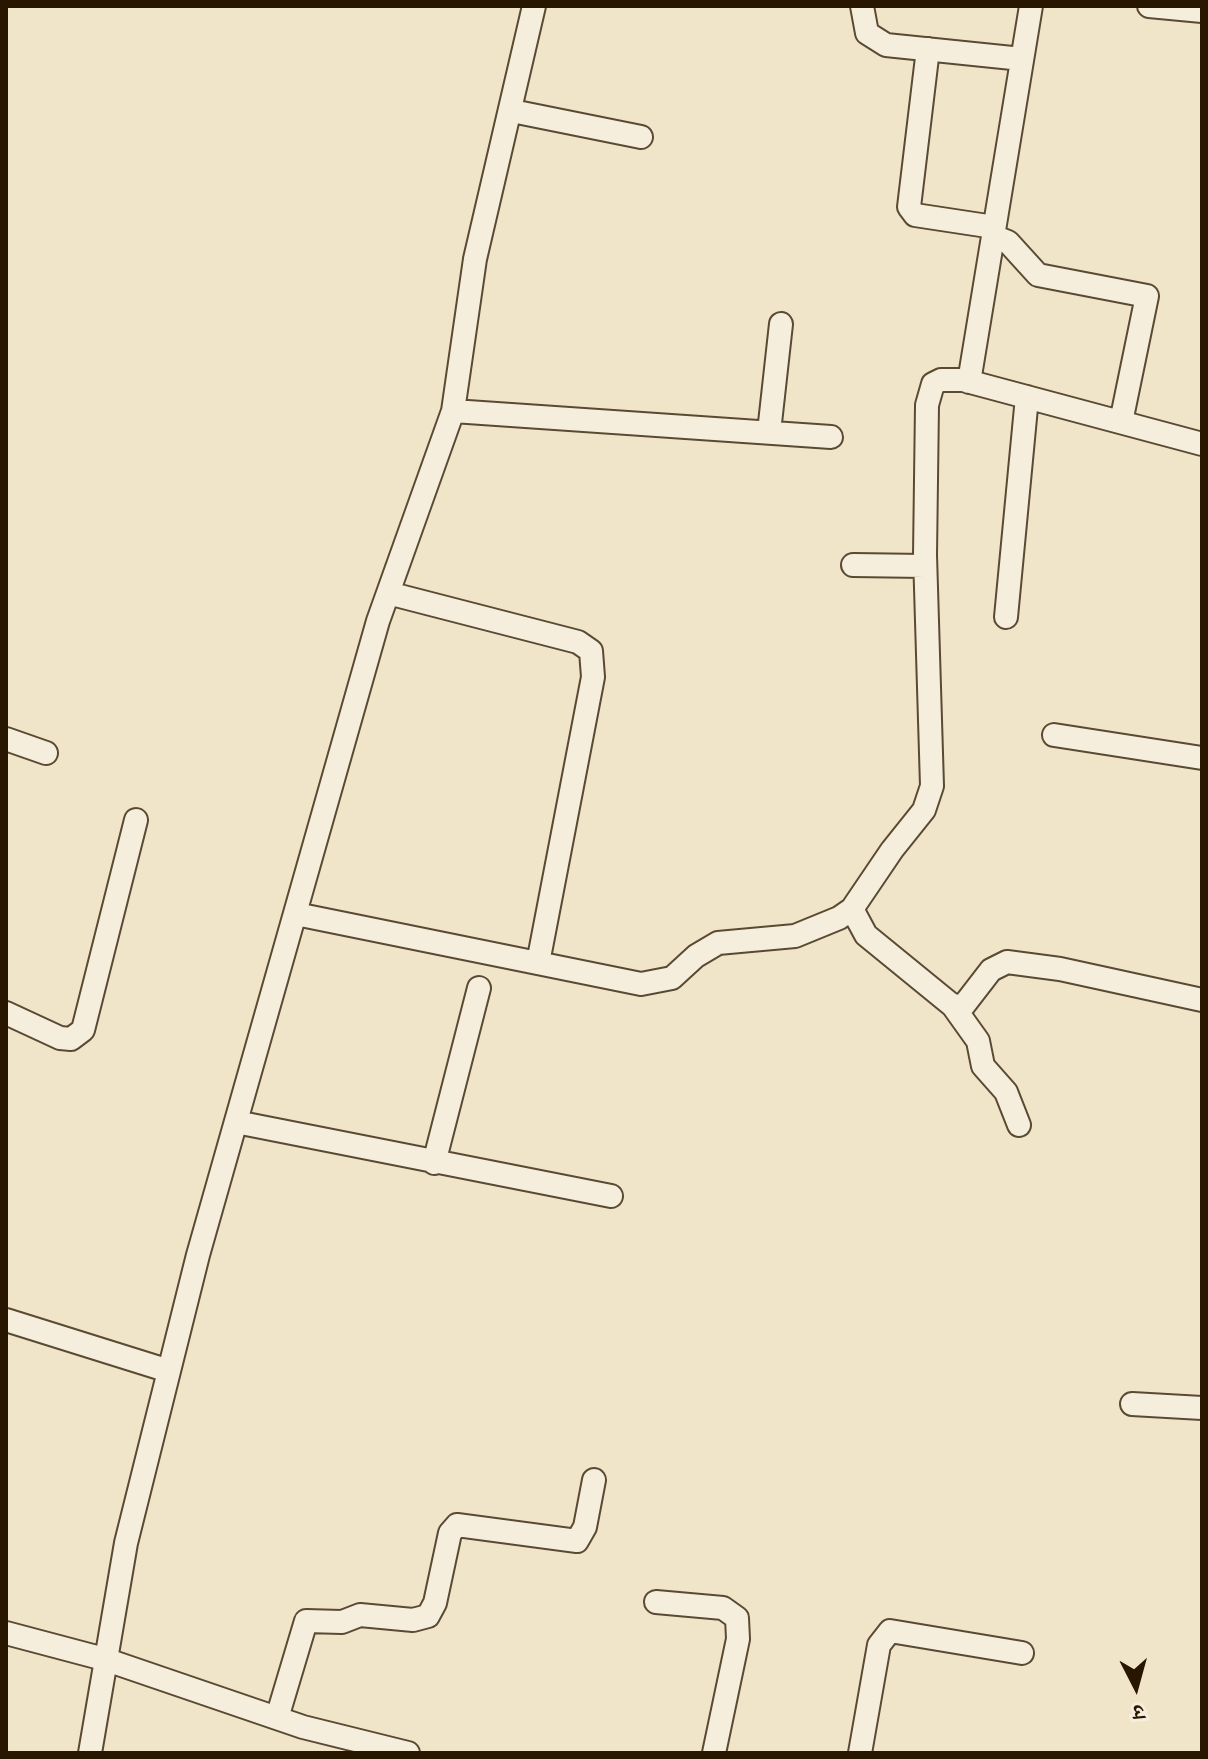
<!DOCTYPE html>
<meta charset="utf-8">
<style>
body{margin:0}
#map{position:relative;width:1208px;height:1759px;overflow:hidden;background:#f1e5c9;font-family:"Libre Bodoni","Noto Serif Devanagari",serif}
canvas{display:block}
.frame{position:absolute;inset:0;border:8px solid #281601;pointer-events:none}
.north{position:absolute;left:1096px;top:1647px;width:80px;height:80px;-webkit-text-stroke:6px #f6eedc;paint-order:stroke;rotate:174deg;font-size:22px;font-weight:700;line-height:32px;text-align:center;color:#281601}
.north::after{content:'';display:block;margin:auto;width:28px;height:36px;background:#281601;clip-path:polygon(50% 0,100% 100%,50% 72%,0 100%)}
</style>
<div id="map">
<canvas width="1208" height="1759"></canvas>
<div class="frame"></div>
<div class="north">उ</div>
</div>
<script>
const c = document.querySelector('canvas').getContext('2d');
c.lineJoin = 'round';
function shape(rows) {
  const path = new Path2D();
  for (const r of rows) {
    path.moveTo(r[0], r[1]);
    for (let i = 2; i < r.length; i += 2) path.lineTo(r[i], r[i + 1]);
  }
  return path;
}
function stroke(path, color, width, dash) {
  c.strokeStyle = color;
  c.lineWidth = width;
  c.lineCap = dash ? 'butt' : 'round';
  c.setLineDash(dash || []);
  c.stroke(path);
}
const minor = shape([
 [862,6,867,33,886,45,1022,59],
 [1149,6,1202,11],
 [928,49,909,207,915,215,994,227],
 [512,111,641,137],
 [993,236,1008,242,1038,275,1147,296,1121,422],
 [969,382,1031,6],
 [453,411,831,437],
 [769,432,781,324],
 [853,565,925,566],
 [388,593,578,642,591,651,593,677,538,963],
 [1006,617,1027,397],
 [1054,735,1202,758],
 [6,739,46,753],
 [852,909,866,935,953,1006,964,1005,991,970,1007,962,1060,969,1202,1000],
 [296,914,641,984,672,978,696,956,718,943,795,936,839,918,852,909,892,850,924,810,932,786,925,555,927,405,933,384,941,380,963,380,1202,444],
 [953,1006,978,1041,983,1066,1006,1092,1019,1125],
 [6,1013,60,1038,71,1039,83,1030,136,820],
 [236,1122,611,1196],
 [434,1163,479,988],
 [6,1320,169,1371],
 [1132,1404,1202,1408],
 [656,1602,723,1608,737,1618,738,1639,714,1753],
 [6,1633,104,1659,303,1727,408,1753],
 [277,1718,306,1621,342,1622,360,1615,413,1620,428,1616,435,1603,450,1533,457,1525,577,1541,585,1527,594,1480],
 [90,1753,126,1543,198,1255,378,621,453,411,475,259,534,6],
 [860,1753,879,1645,890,1631,1022,1653]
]);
stroke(minor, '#5a4a33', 26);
stroke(minor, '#f6eedc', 22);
</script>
